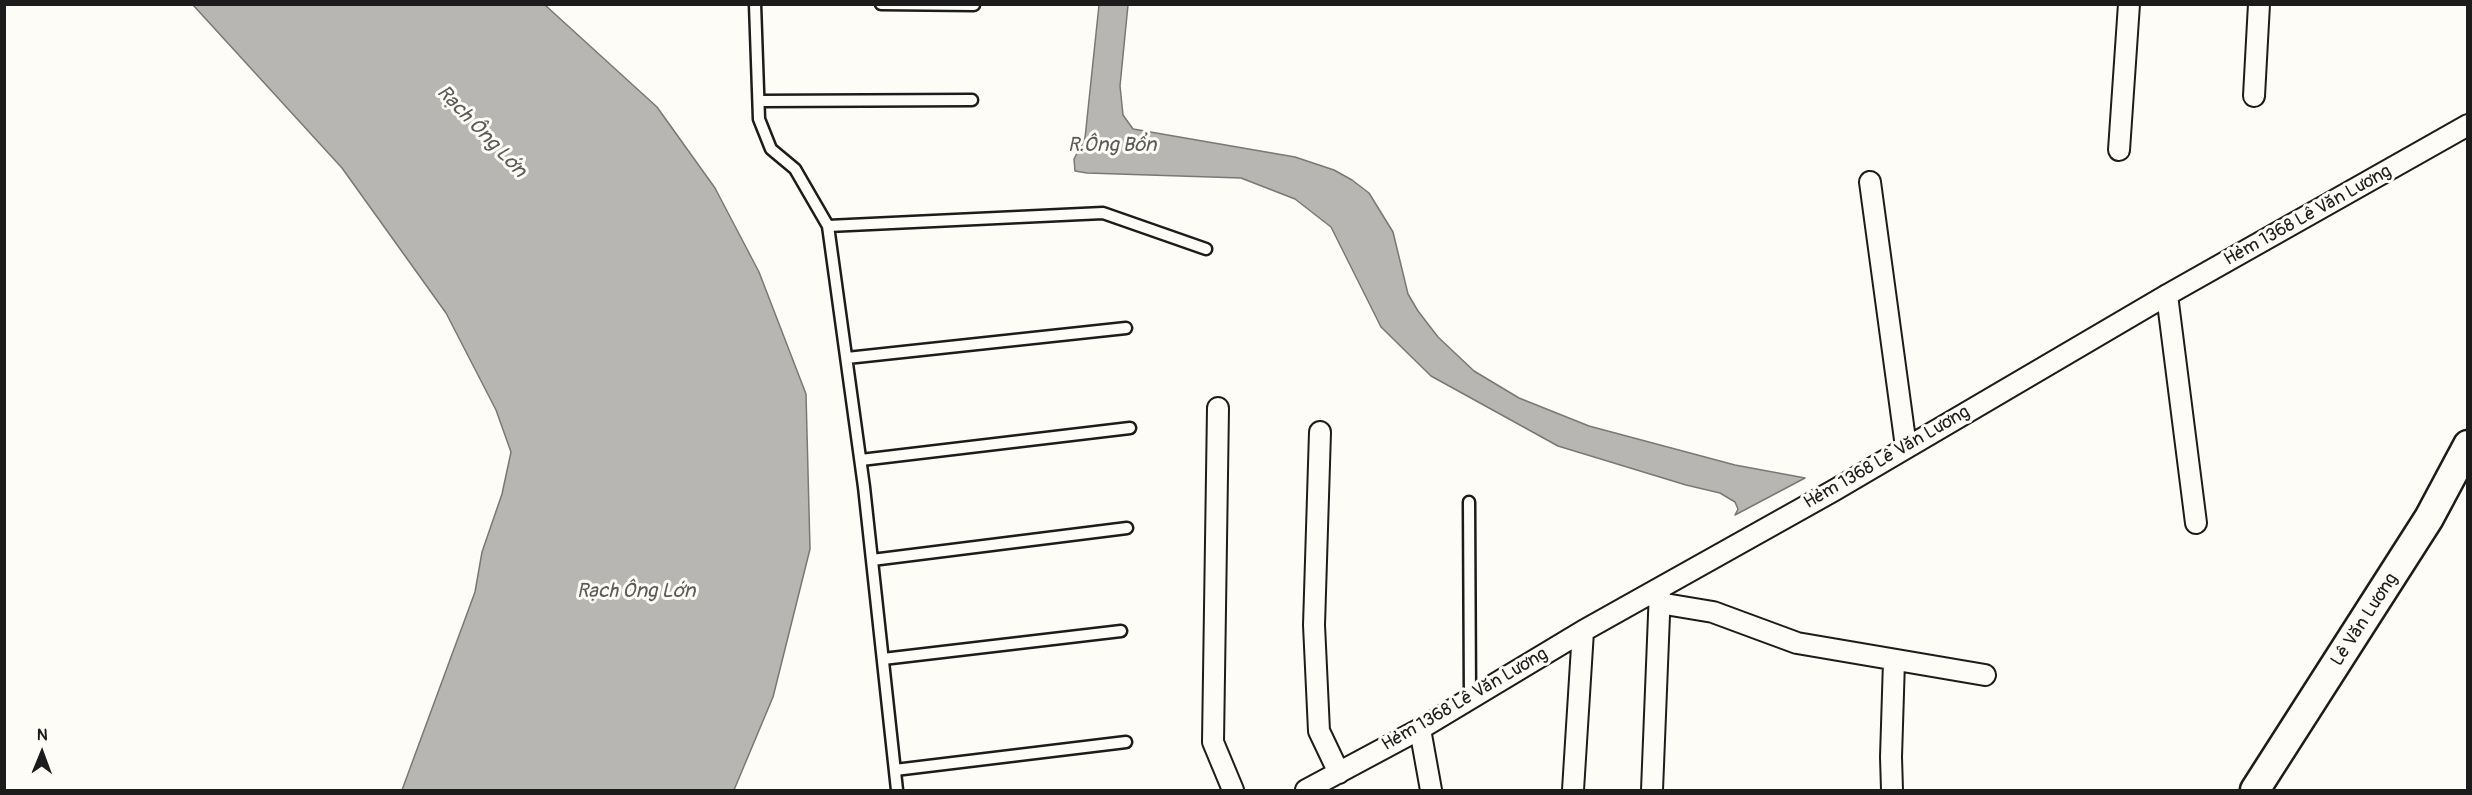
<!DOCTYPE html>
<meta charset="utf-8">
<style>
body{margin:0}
#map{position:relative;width:2472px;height:795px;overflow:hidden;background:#fdfcf7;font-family:Pangolin,sans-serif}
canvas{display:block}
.frame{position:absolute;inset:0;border:6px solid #1c1c1c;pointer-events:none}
.north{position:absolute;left:12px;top:723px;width:60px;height:60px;-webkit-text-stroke:4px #fdfcf7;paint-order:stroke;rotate:1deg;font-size:16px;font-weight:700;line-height:24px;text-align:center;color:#1c1c1c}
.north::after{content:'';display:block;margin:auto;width:21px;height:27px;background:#1c1c1c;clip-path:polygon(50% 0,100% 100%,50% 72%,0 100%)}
</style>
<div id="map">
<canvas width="2472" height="795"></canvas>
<div class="frame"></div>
<div class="north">N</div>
</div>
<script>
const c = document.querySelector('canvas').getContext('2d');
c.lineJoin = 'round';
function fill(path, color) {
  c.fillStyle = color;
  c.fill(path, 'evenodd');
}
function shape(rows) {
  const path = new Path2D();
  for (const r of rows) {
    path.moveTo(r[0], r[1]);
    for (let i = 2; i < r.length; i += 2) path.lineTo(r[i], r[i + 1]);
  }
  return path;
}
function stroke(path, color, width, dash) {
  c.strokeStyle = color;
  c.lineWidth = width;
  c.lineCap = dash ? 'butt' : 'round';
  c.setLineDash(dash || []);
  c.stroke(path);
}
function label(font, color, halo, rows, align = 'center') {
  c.font = font + ' Pangolin,sans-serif';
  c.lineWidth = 6;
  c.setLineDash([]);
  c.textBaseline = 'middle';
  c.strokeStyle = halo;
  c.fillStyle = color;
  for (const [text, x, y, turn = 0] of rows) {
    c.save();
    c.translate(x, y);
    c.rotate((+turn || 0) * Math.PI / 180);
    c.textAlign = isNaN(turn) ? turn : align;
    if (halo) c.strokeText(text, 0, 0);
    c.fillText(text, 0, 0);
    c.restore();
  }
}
const water = shape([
 [193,5,545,5,657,107,715,188,759,272,806,394,810,549,773,697,734,790,402,790,475,592,482,552,502,494,511,452,496,410,446,313,342,168,193,5],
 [1099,5,1128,5,1120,86,1123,115,1133,129,1295,157,1334,170,1352,180,1369,193,1393,232,1408,294,1418,311,1438,337,1474,371,1519,398,1589,426,1735,465,1805,478,1735,515,1738,509,1735,502,1720,493,1686,485,1558,446,1431,376,1381,327,1331,227,1295,199,1241,178,1087,173,1075,171,1074,159,1085,138,1099,5]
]);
fill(water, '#b7b6b2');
stroke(water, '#797876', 1.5);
const service = shape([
 [755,4,759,119,771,149,795,169,828,226,864,487,897,790],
 [881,4,974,5],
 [759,101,972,100],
 [828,226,1103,213,1206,249],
 [847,358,1126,328],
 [861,460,1130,428],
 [1469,502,1470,698],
 [872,560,1127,528],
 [883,659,1121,631],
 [895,770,1126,742]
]);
const minor = shape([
 [2254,96,2259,4],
 [2119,150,2129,4],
 [1870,182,1906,447],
 [2167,295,2196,523],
 [1218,408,1213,742,1233,790],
 [1320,432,1314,625,1319,731,1339,773],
 [1659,603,1713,612,1797,643,1985,675],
 [1420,729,1431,790],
 [1306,790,1420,729,1583,631,1833,491,2167,295,2468,125],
 [1573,790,1583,631],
 [1652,790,1660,590],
 [1892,790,1891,757,1894,661]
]);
const secondary = shape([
 [2255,790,2429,518,2468,445]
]);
stroke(service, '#1c1c1c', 15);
stroke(minor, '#1c1c1c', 24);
stroke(secondary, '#1c1c1c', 33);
stroke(service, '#fdfcf7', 10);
stroke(minor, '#fdfcf7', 20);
stroke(secondary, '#fdfcf7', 28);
label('18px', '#1c1c1c', '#fdfcf7', [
 ["Hẻm 1368 Lê Văn Lương",2308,216,-29],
 ["Hẻm 1368 Lê Văn Lương",1887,458,-30],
 ["Lê Văn Lương",2365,620,-57],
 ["Hẻm 1368 Lê Văn Lương",1465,700,-30]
]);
label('italic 20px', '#5a5a58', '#fdfcf7', [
 ["Rạch Ông Lớn",481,132,46],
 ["R.Ông Bổn",1112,146],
 ["Rạch Ông Lớn",636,592]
]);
</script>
